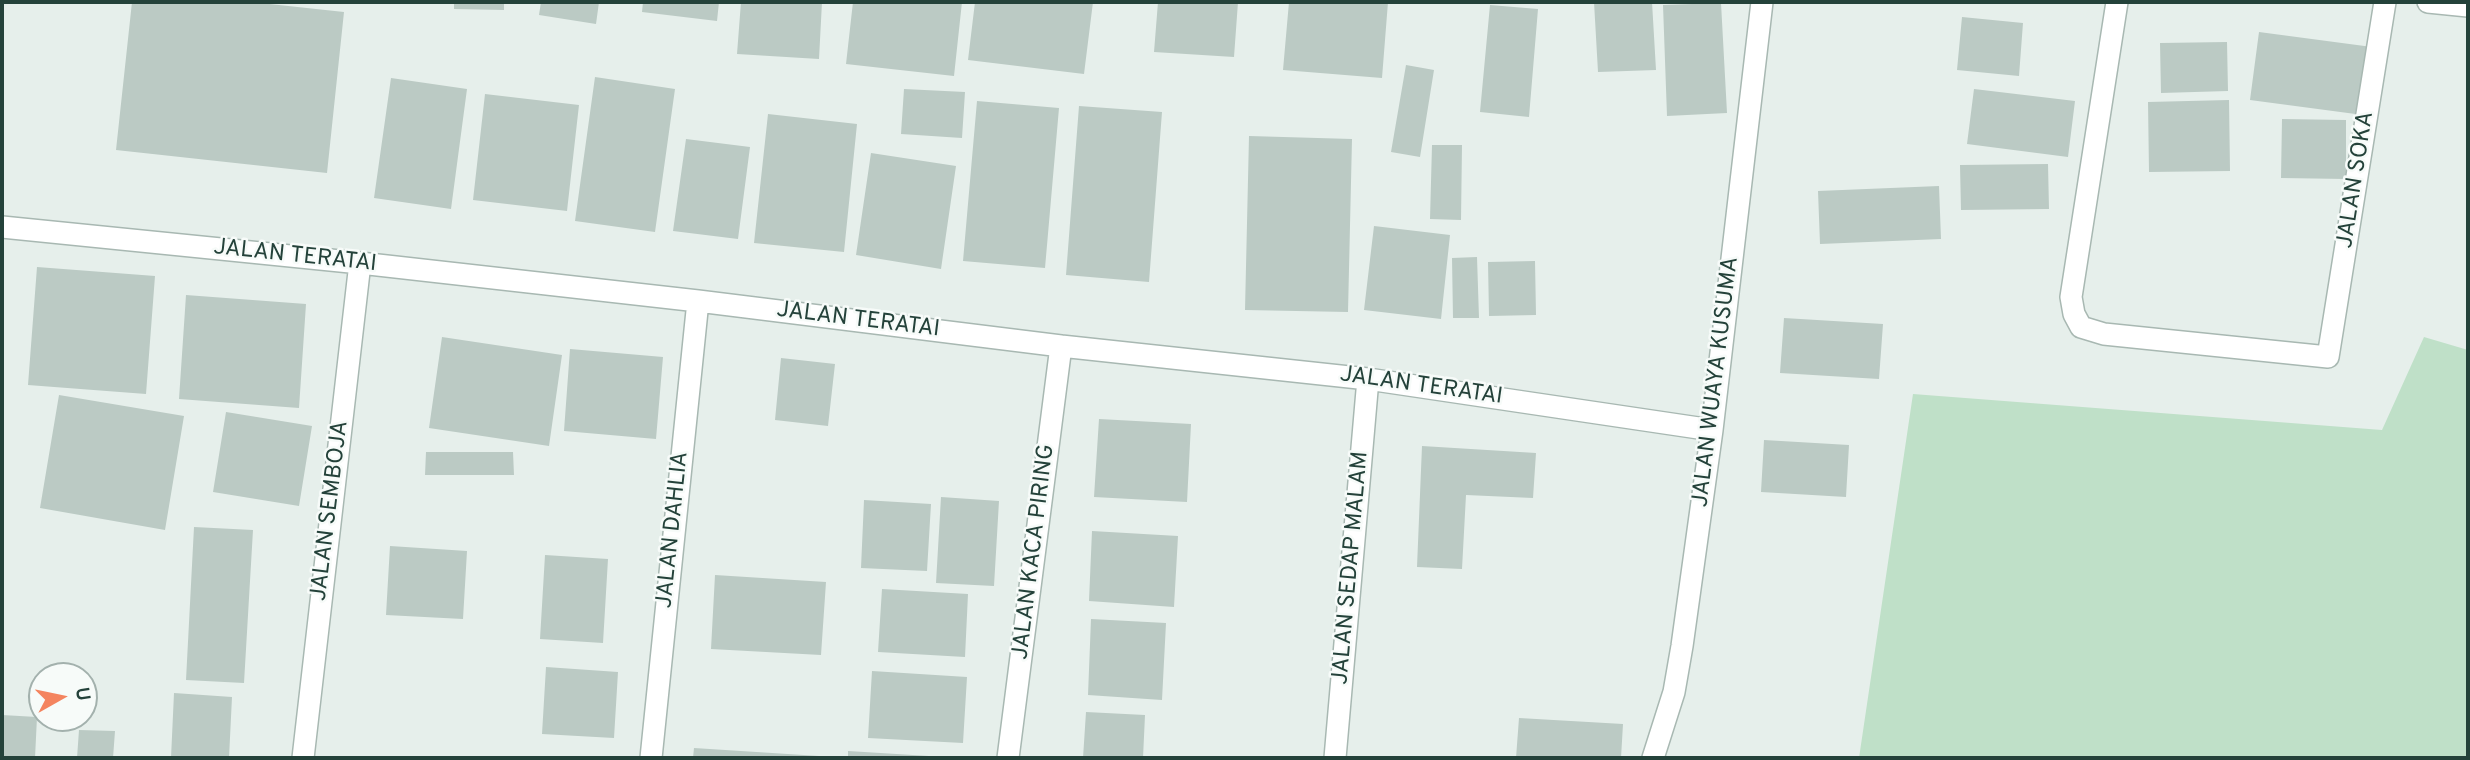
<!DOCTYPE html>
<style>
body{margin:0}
#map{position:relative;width:2470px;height:760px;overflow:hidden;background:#e6efeb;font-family:Overpass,sans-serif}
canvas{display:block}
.frame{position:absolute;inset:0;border:4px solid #24423a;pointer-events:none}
.north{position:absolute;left:28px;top:662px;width:70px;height:70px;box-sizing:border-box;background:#f7fbf9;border:2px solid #a3b1ad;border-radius:50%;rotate:81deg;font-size:19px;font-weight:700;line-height:28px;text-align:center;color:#24423a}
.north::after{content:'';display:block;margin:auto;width:24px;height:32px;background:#f4845f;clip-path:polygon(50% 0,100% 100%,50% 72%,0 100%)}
</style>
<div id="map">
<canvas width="2470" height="760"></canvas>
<div class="frame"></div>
<div class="north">U</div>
</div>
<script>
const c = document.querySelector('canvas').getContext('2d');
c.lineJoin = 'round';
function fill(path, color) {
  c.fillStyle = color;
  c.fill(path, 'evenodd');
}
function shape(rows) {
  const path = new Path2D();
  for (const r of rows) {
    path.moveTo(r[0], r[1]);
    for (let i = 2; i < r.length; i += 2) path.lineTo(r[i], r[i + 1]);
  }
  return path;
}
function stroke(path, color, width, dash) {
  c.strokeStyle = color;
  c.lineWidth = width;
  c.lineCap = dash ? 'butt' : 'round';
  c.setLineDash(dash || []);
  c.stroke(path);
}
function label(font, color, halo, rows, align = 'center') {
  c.font = font + ' Overpass,sans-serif';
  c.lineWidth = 5;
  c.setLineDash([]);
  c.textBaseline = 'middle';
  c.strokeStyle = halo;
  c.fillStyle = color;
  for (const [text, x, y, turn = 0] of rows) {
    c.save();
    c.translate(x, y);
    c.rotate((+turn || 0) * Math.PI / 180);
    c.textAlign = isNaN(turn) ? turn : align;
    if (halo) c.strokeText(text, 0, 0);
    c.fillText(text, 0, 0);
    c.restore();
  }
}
fill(shape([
 [2424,337,2468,350,2468,758,1859,758,1913,394,2382,430]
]), '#bfe0c8');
fill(shape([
 [132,2,251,2,344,12,327,173,116,150],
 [454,2,504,2,504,10,454,9],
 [541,2,599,2,596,24,539,15],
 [643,2,719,2,717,21,642,12],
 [741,2,822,2,819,59,737,54],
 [853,2,962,2,954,76,846,64],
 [975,2,1093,2,1084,74,968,60],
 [1158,2,1238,2,1234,57,1154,52],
 [1289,2,1388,2,1382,78,1283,70],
 [1594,2,1652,2,1656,70,1598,72],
 [1721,3,1727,113,1667,116,1663,5],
 [1490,5,1538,9,1529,117,1480,112],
 [1962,17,2023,23,2019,76,1957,70],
 [2259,32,2372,47,2363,115,2250,100],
 [2227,42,2228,91,2161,93,2160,43],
 [1406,65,1434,70,1420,157,1391,152],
 [595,77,675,89,655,232,575,221],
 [391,78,467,89,451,209,374,198],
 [904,89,965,92,962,138,901,134],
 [1974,89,2075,101,2068,157,1967,144],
 [485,94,579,105,567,211,473,200],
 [2229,100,2230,171,2149,172,2148,102],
 [977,101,1059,108,1045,268,963,261],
 [1079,106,1162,112,1149,282,1066,275],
 [768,114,857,124,844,252,754,243],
 [2282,119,2346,120,2346,179,2281,178],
 [1249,136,1352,139,1348,312,1245,310],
 [686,139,750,147,738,239,673,231],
 [1432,145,1462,145,1461,220,1430,219],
 [871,153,956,166,941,269,856,255],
 [2048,164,2049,209,1961,210,1960,165],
 [1939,186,1941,239,1820,244,1818,191],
 [1374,226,1450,235,1441,319,1364,310],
 [1477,257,1479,318,1453,318,1452,258],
 [1535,261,1536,315,1489,316,1488,262],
 [37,267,155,276,146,394,28,385],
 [186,295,306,304,299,408,179,399],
 [1784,318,1883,324,1879,379,1780,373],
 [442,337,562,355,549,446,429,428],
 [570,349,663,357,656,439,564,431],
 [781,358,835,364,828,426,775,420],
 [59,395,184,416,165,530,40,508],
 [226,412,312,426,299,506,213,492],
 [1099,419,1191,424,1187,502,1094,497],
 [1764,440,1849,445,1846,497,1761,492],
 [1422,446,1536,453,1533,498,1466,495,1462,569,1417,567],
 [426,452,513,452,514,475,425,475],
 [941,497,999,501,994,586,936,583],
 [864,500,931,504,927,571,861,568],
 [194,527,253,530,244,683,186,680],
 [1092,531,1178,536,1174,607,1089,601],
 [390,546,467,551,463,619,386,615],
 [545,555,608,559,603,643,540,639],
 [715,575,826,582,821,655,711,649],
 [882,589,968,594,965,657,878,652],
 [1091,619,1166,623,1162,700,1088,695],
 [546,667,618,672,614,738,542,734],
 [872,671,967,677,963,743,868,738],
 [174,693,232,697,229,758,171,758],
 [1086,712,1145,715,1143,758,1083,758],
 [2,715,37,717,35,758,2,758],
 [1519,718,1623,724,1621,758,1516,758],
 [79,730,115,731,113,758,77,758],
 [694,748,819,756,819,758,693,758],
 [848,751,929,756,929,758,848,758]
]), '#bbcac4');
const street = shape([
 [2117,2,2071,297,2074,314,2081,327,2104,334,2328,357,2385,2],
 [2428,2,2468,6],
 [2,227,360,263,698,301,1061,346,1368,379,1712,430],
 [303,758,360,263],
 [651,758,698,301],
 [1008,758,1061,346],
 [1335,758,1368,379],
 [1653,758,1674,692,1682,646,1712,430,1762,2]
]);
stroke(street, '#a8b8b2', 24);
stroke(street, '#fff', 21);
label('23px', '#24423a', '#f7fbf9', [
 ["JALAN SOKA",2357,180,-81],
 ["JALAN TERATAI",295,257,6],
 ["JALAN TERATAI",858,321,7],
 ["JALAN WUAYA KUSUMA",1717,382,-83],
 ["JALAN TERATAI",1421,387,8],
 ["JALAN SEMBOJA",331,511,-83],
 ["JALAN DAHLIA",674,530,-84],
 ["JALAN KACA PIRING",1035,552,-83],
 ["JALAN SEDAP MALAM",1352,568,-85]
]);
</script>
